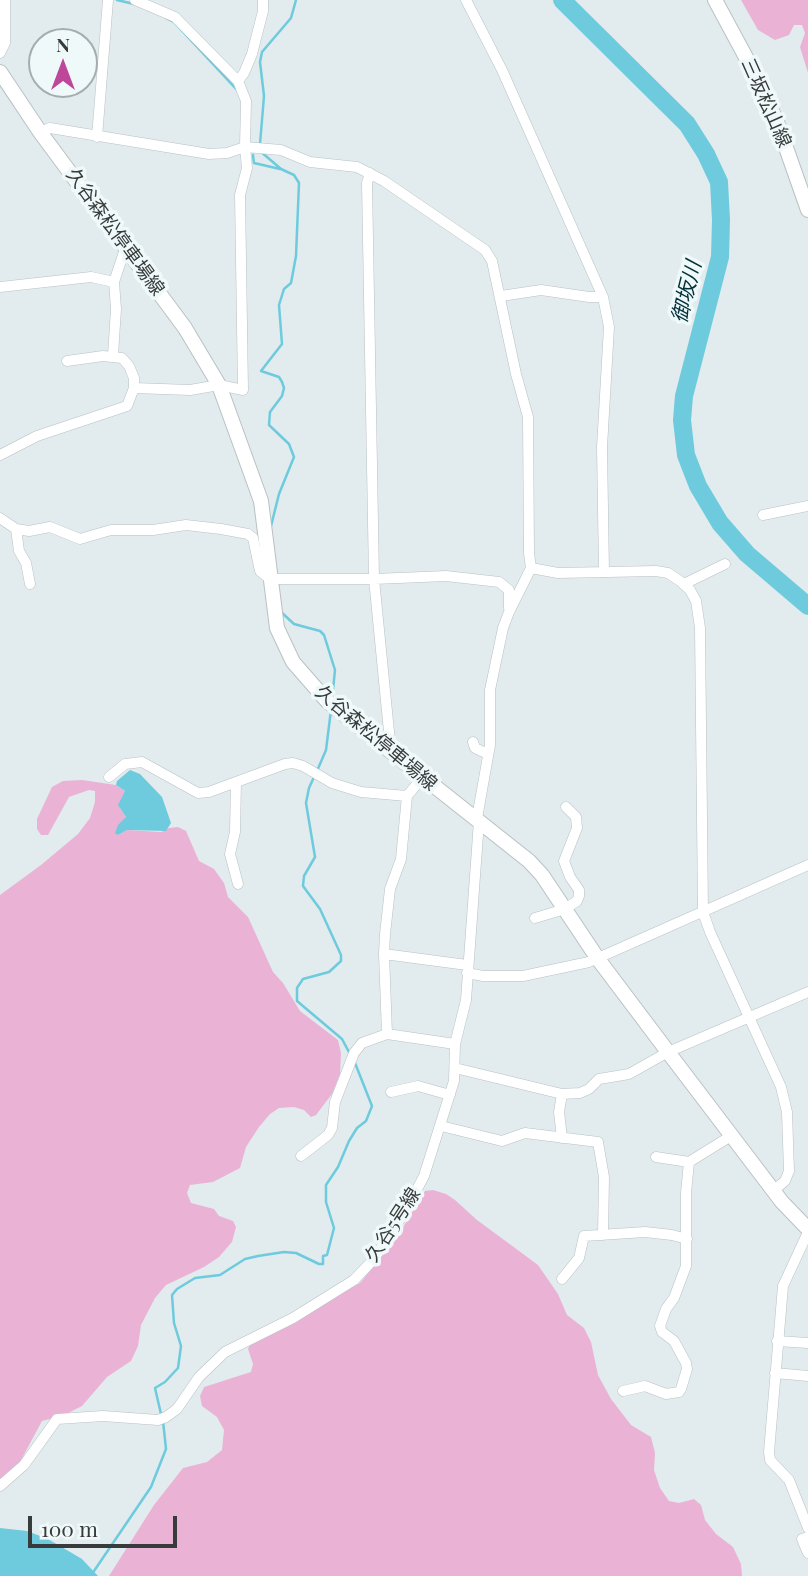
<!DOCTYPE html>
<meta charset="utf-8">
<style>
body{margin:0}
#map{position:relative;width:808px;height:1576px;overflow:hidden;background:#e2ebed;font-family:"Playfair Display",serif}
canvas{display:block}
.north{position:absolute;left:28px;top:28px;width:70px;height:70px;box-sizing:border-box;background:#f0f9fa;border:2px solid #a6adae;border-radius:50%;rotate:0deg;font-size:19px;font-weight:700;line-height:28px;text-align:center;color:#373b3b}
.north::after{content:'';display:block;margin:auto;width:24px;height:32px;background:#be469b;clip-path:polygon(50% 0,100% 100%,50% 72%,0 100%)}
.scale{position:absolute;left:28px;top:1516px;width:149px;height:32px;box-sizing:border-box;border:4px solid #373b3b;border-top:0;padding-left:9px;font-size:21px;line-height:24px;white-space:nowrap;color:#373b3b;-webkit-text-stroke:5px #f0f9fa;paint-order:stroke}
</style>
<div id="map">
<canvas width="808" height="1576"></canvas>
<div class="north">N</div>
<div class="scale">100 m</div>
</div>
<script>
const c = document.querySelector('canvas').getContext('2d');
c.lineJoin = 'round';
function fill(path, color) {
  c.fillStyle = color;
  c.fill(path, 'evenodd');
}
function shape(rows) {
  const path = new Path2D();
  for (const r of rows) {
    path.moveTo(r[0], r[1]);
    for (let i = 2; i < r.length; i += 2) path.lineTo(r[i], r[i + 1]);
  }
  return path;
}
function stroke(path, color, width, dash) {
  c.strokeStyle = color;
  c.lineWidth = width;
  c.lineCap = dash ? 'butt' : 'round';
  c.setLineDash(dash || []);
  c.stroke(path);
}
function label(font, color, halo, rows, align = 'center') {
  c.font = font + ' "Playfair Display","Noto Sans JP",serif';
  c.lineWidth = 7;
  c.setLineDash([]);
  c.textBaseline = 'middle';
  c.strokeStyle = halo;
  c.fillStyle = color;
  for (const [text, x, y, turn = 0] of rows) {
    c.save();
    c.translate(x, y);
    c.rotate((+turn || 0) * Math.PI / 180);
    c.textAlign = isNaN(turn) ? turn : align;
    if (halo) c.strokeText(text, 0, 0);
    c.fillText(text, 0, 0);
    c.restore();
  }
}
fill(shape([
 [741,0,808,0,808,73,800,47,805,33,802,25,794,25,789,35,775,40,758,30],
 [82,780,116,785,125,791,120,808,126,817,118,835,127,830,161,832,169,828,178,827,186,831,199,861,214,869,224,883,228,897,248,917,273,972,283,983,300,1011,338,1040,341,1053,340,1074,332,1094,316,1115,311,1117,304,1110,294,1107,279,1108,270,1114,259,1127,246,1147,240,1168,213,1182,190,1185,187,1193,191,1203,214,1209,219,1216,233,1221,236,1227,232,1242,219,1257,204,1267,166,1285,155,1298,141,1325,138,1346,131,1361,107,1377,82,1406,62,1416,42,1421,20,1462,0,1480,0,895,41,865,78,834,90,818,95,802,95,791,89,790,69,797,48,835,41,835,37,829,37,819,52,787,63,781],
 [433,1190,446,1194,455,1200,477,1220,538,1265,558,1294,567,1315,584,1328,591,1342,598,1375,611,1399,631,1425,651,1437,655,1453,654,1470,660,1488,669,1501,679,1503,694,1499,701,1505,705,1520,716,1534,733,1547,741,1564,742,1576,109,1576,154,1505,183,1468,207,1462,222,1450,224,1430,217,1417,202,1406,200,1396,204,1387,251,1372,253,1364,248,1349,252,1341,360,1283,396,1239,425,1191]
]), '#eab3d5');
fill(shape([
 [130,770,140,774,162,797,171,823,166,831,127,830,118,835,115,833,118,825,126,817,118,805,125,791,116,785,117,781],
 [0,1528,27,1531,48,1539,82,1559,98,1576,0,1576]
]), '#6dcbdd');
stroke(shape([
 [117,0,134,4],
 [166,18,174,22,237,90],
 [260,144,264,96,260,62,262,52,291,18,296,0],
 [260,151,281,169,294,175,299,183,296,256,291,283,284,289,279,305,282,344,261,371,279,377,282,382,284,388,282,396,270,412,269,425,289,444,294,457,279,494,271,526],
 [253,155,254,163,280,169],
 [280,611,294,624,320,631,324,635,335,670,332,700],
 [317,771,326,750,331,710],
 [314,777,309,788,306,803,315,857,304,876,303,886,320,909,341,955,341,961,329,972,303,979,297,988,297,1001,342,1039,350,1054],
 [161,1414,155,1388,165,1382,178,1368,181,1346,174,1323,172,1295,177,1289,195,1278,220,1275,245,1259,258,1256,284,1252,296,1253,319,1264,323,1264,323,1256,327,1255,334,1228,326,1202,326,1185,338,1167,349,1141,357,1128,366,1121,372,1106,355,1063],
 [94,1571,151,1487,166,1449,163,1421]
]), '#6dcbdd', 2.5);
stroke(shape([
 [562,0,687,124,706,154,719,182,721,220,720,257,684,396,682,420,686,455,698,486,720,523,747,554,808,606]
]), '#6dcbdd', 18);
const minor = shape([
 [466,0,502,70,603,297],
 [0,53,5,43,5,0],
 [238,81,244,73,252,54,263,11,263,0],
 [40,132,50,128,209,154,227,153,245,147,247,168,240,195,243,390,219,385,190,390,134,388],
 [97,137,108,0],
 [370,173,367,183,374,579,391,752],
 [0,287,91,277,114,282,126,246],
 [501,296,541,290,589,297,603,297,609,327,602,447,604,572],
 [113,355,116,309,114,282],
 [0,455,37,436,127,406,134,388,134,378,129,366,122,358,103,356,67,361],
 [763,515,808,506],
 [0,518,16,529,29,531,50,527,80,539,111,530,153,530,186,525,221,529,248,534,253,538,260,571,270,579,374,579,446,576,499,582,509,590,509,608],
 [16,529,19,551,26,563,30,584],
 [531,568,558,573,656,571,668,573,680,581,690,590,696,601,700,628,703,912,710,932,781,1087,787,1112,789,1171,785,1181,774,1190],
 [684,584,725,564],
 [473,742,475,748,488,754],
 [109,777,125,764,142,762,198,793,209,792,285,764,293,763,303,766,332,783,361,792,407,796,422,778],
 [236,782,235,832,230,854,238,884],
 [407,796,401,859,390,889,385,934,384,954,387,1034,455,1044],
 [535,918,565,909,577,901,579,896,579,890,570,877,564,861,577,828,576,817,566,807],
 [384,954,467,965],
 [467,973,483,976,523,976,589,962,808,865],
 [455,1068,562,1094,580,1093,589,1089,599,1079,629,1074,668,1052,808,992],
 [391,1092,418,1086,450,1095],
 [441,1126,502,1141,525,1133,598,1142,604,1177,603,1235],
 [562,1138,559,1112,562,1094],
 [301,1156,328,1135,332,1128,335,1102,354,1053,362,1043,387,1034],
 [656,1157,689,1162],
 [808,1232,783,1286,769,1452,770,1460,789,1480,808,1528],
 [562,1279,579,1258,584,1236,645,1232,672,1235,687,1239],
 [777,1341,808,1343],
 [775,1373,808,1376],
 [623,1391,645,1386,666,1394,679,1392,681,1389,687,1369,686,1363,674,1341,662,1332,660,1326,666,1309,674,1298,686,1266,686,1193,689,1162,731,1136],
 [0,1486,24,1465,57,1419,103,1416,158,1420,166,1417,177,1409,199,1377,225,1352,293,1318,354,1280,373,1260,406,1210,424,1176,454,1081,455,1044,466,1000,479,821,477,818,490,745,490,690,503,628,509,612,531,568,529,553,528,417,516,374,492,261,485,250,384,181,357,167,310,162,281,150,245,147,246,101,238,81,175,17,135,0],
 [808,1537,802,1539,808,1553]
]);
const secondary = shape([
 [715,0,756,76,777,122,808,210],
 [0,72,40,132,185,328,219,385,261,501,277,628,293,662,327,701,529,861,542,875,598,959,668,1052,782,1202,808,1229]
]);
stroke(minor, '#b9c1c3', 11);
stroke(secondary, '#b9c1c3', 16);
stroke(minor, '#fff', 10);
stroke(secondary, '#fff', 14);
label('19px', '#373b3b', '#f0f9fa', [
 ["三坂松山線",766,103,66],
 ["久谷森松停車場線",115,232,54],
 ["久谷森松停車場線",376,738,40],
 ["久谷5号線",393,1225,-57]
]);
label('italic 21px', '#013139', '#f0f9fa', [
 ["御坂川",687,292,-76]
]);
</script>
